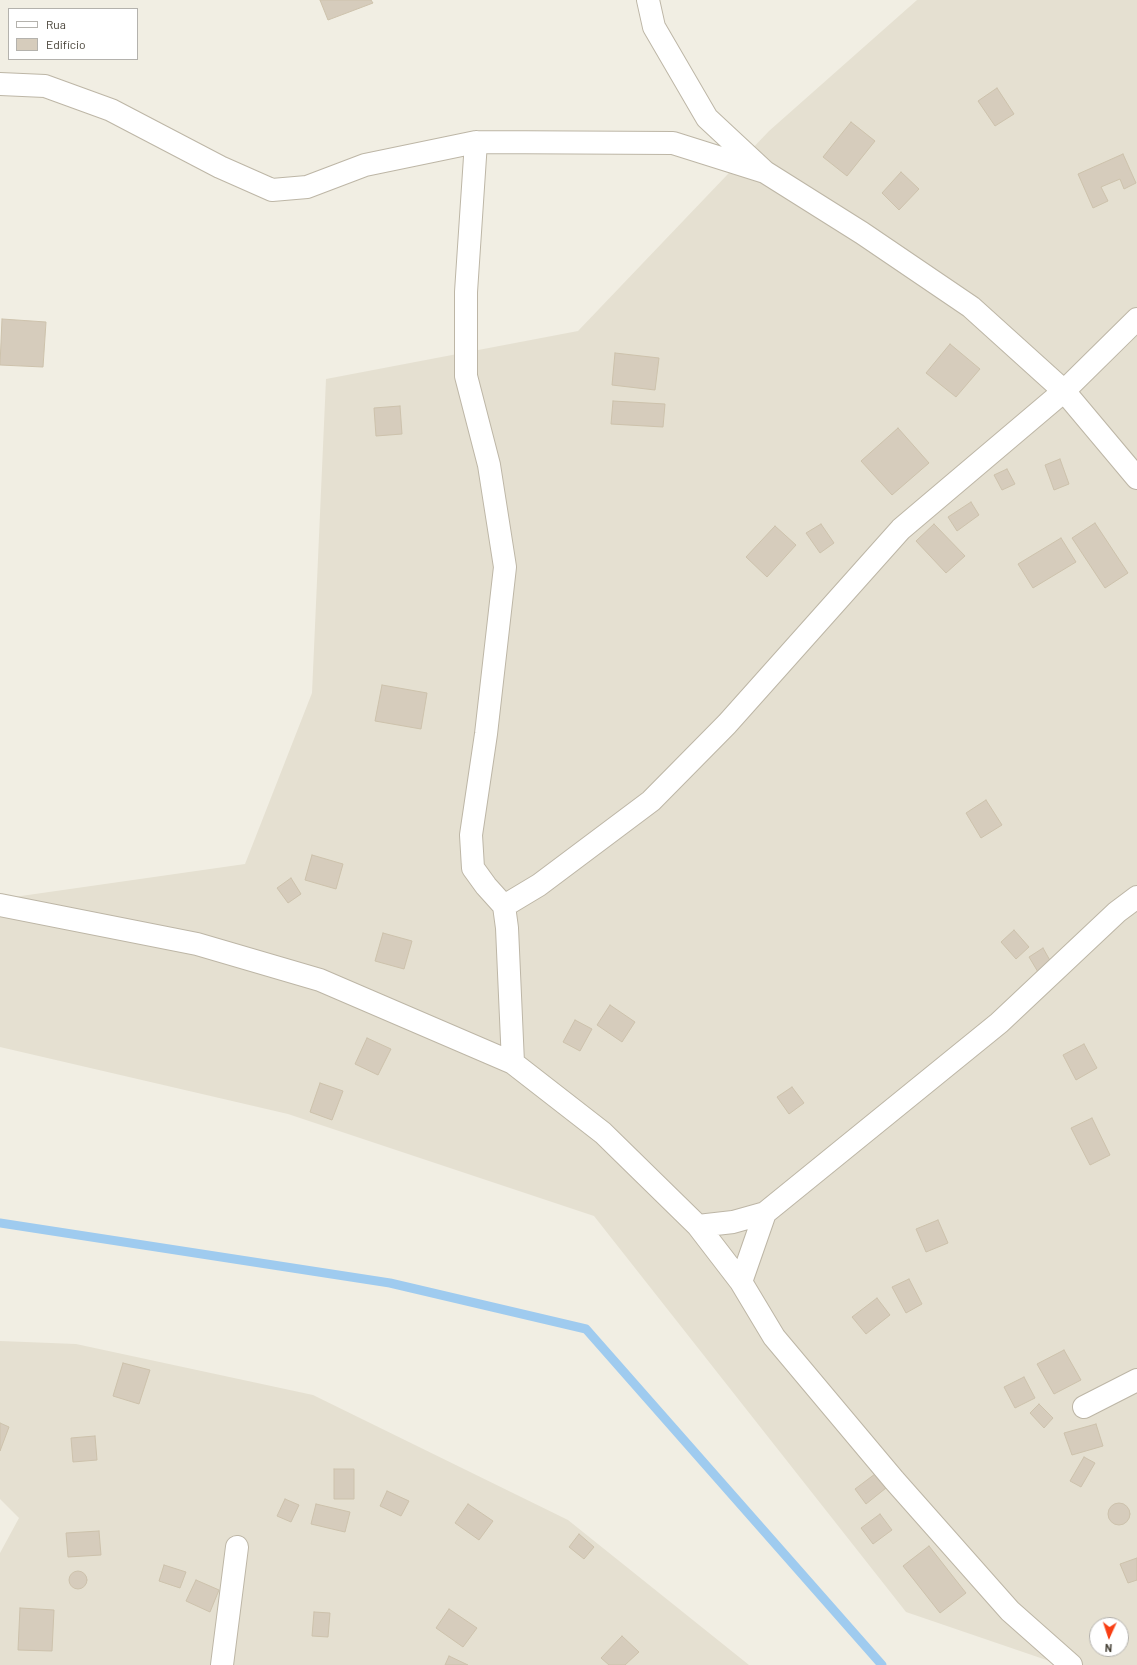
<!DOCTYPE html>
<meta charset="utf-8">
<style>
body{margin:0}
#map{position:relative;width:1137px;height:1665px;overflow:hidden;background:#f1eee3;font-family:Barlow,sans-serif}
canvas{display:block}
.legend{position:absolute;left:8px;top:8px;width:130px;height:52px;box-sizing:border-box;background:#fff;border:1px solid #b4b2ad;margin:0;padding:5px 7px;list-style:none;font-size:12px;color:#433e33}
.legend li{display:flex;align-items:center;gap:8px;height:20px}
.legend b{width:20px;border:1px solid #b4b2ad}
.north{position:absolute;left:1089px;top:1617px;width:40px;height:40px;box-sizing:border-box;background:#fff;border:1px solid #b4b2ad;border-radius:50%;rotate:183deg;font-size:11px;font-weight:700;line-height:16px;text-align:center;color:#433e33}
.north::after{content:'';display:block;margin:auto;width:14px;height:18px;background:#f83e14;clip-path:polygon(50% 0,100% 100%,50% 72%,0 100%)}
</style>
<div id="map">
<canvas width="1137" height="1665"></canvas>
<ul class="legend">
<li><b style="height:5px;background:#fff"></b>Rua</li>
<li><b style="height:11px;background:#d6ccbc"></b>Edifício</li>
</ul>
<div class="north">N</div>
</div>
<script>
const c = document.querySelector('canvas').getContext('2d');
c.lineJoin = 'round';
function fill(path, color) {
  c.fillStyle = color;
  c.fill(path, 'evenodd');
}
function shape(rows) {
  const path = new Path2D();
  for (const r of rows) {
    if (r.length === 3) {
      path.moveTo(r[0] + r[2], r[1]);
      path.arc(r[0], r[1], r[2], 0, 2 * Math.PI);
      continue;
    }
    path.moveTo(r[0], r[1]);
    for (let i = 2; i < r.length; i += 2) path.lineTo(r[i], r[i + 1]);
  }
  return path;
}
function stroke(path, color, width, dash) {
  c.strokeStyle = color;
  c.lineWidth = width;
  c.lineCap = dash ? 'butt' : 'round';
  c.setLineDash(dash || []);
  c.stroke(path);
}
fill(shape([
 [917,0,1137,0,1137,1665,1061,1665,906,1612,594,1216,288,1114,0,1047,0,899,245,864,312,693,326,379,578,331,769,131],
 [1097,1625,1121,1625,1121,1649,1097,1649],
 [0,1341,76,1344,313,1395,568,1520,749,1665,0,1665,0,1553,19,1518,0,1499]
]), '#e5e0d1');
stroke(shape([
 [0,1223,390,1283,586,1329,882,1665]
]), '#9fcbef', 9);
const building = shape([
 [320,0,371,0,373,3,328,20,320,0],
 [997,88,1014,114,995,126,978,101,997,88],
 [851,122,875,141,847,176,823,157,851,122],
 [1123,154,1136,183,1124,189,1120,179,1101,187,1108,201,1093,208,1078,174,1123,154],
 [901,172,919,189,899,210,882,193,901,172],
 [2,319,46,322,43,367,0,365,2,319],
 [950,344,980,369,956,397,926,373,950,344],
 [615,353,659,358,655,390,612,385,615,353],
 [613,401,665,404,663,427,611,424,613,401],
 [400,406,402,434,376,436,374,408,400,406],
 [898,428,929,463,892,495,861,461,898,428],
 [1060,459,1069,484,1054,490,1045,465,1060,459],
 [1007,469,1015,484,1002,490,994,475,1007,469],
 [971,502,979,515,957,531,948,517,971,502],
 [1095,523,1128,573,1105,588,1072,538,1095,523],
 [821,524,834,543,820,553,806,533,821,524],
 [934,524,965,556,946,573,916,541,934,524],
 [775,526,796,545,767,577,746,557,775,526],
 [1061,538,1076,562,1033,588,1018,564,1061,538],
 [382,685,427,693,421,729,375,721,382,685],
 [986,800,1002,825,981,838,966,813,986,800],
 [312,855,343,864,336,889,305,880,312,855],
 [291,878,301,894,288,903,277,888,291,878],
 [1014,930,1029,947,1016,959,1001,942,1014,930],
 [383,933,412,941,404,969,375,961,383,933],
 [1043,948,1052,964,1038,972,1029,957,1043,948],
 [610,1005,635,1022,622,1042,597,1025,610,1005],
 [575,1020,592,1029,580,1051,563,1042,575,1020],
 [367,1038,391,1049,378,1075,355,1064,367,1038],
 [1084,1044,1097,1068,1076,1080,1063,1055,1084,1044],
 [320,1083,343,1091,332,1120,310,1112,320,1083],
 [792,1087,804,1103,789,1114,777,1097,792,1087],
 [1092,1118,1110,1155,1090,1165,1071,1128,1092,1118],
 [938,1220,948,1243,926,1252,916,1229,938,1220],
 [909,1279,922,1304,906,1313,892,1287,909,1279],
 [877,1298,890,1315,866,1334,852,1317,877,1298],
 [1064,1350,1081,1380,1054,1394,1037,1364,1064,1350],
 [123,1363,150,1370,139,1404,113,1396,123,1363],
 [1024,1377,1035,1398,1015,1408,1004,1387,1024,1377],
 [1039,1404,1053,1418,1044,1428,1030,1413,1039,1404],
 [0,1423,9,1427,0,1451,0,1423],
 [1096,1424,1103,1446,1072,1455,1064,1433,1096,1424],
 [95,1436,97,1460,73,1462,71,1438,95,1436],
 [1084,1457,1095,1463,1081,1487,1070,1481,1084,1457],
 [334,1469,354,1469,354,1499,334,1499,334,1469],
 [875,1474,886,1488,866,1504,855,1489,875,1474],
 [387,1491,409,1501,401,1516,380,1506,387,1491],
 [285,1499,299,1505,291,1522,277,1516,285,1499],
 [1119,1514,11],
 [316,1504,350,1512,345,1532,311,1524,316,1504],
 [468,1504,493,1521,479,1540,455,1523,468,1504],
 [880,1514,892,1530,873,1544,861,1528,880,1514],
 [99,1531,101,1555,68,1557,66,1533,99,1531],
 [579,1534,594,1547,584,1559,569,1547,579,1534],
 [929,1546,966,1593,940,1613,903,1566,929,1546],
 [1137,1558,1137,1580,1128,1583,1120,1564,1137,1558],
 [164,1565,186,1572,180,1588,159,1581,164,1565],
 [78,1580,9],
 [196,1580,219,1590,210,1612,186,1601,196,1580],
 [20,1608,54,1610,52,1651,18,1650,20,1608],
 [449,1609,477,1628,463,1647,436,1628,449,1609],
 [314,1612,330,1613,328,1637,312,1636,314,1612],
 [622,1636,639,1652,625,1665,609,1665,601,1658,622,1636],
 [449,1656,468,1665,445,1665,449,1656]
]);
fill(building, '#d6ccbc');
stroke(building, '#cdc2ac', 1);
const minor = shape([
 [648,0,654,27,707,118,765,172,862,233,971,307,1064,391,1137,478],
 [0,84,45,86,111,110,220,167,272,190,307,187,365,165,476,142,673,143,765,172],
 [476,142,466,292,466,376,489,465,505,567,486,734,471,835,473,868,486,886,504,906,507,928,513,1063],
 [0,905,197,944,320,980,513,1063,603,1133,698,1226,741,1282,774,1337,894,1480,1010,1611,1071,1665],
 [504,906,539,885,651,801,727,724,901,529,1064,391,1137,319],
 [698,1226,733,1222,765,1213,999,1023,1117,912,1137,897],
 [741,1282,765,1213],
 [1084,1407,1137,1380],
 [222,1665,237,1547]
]);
stroke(minor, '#bdb6a6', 24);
stroke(minor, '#fff', 22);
</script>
